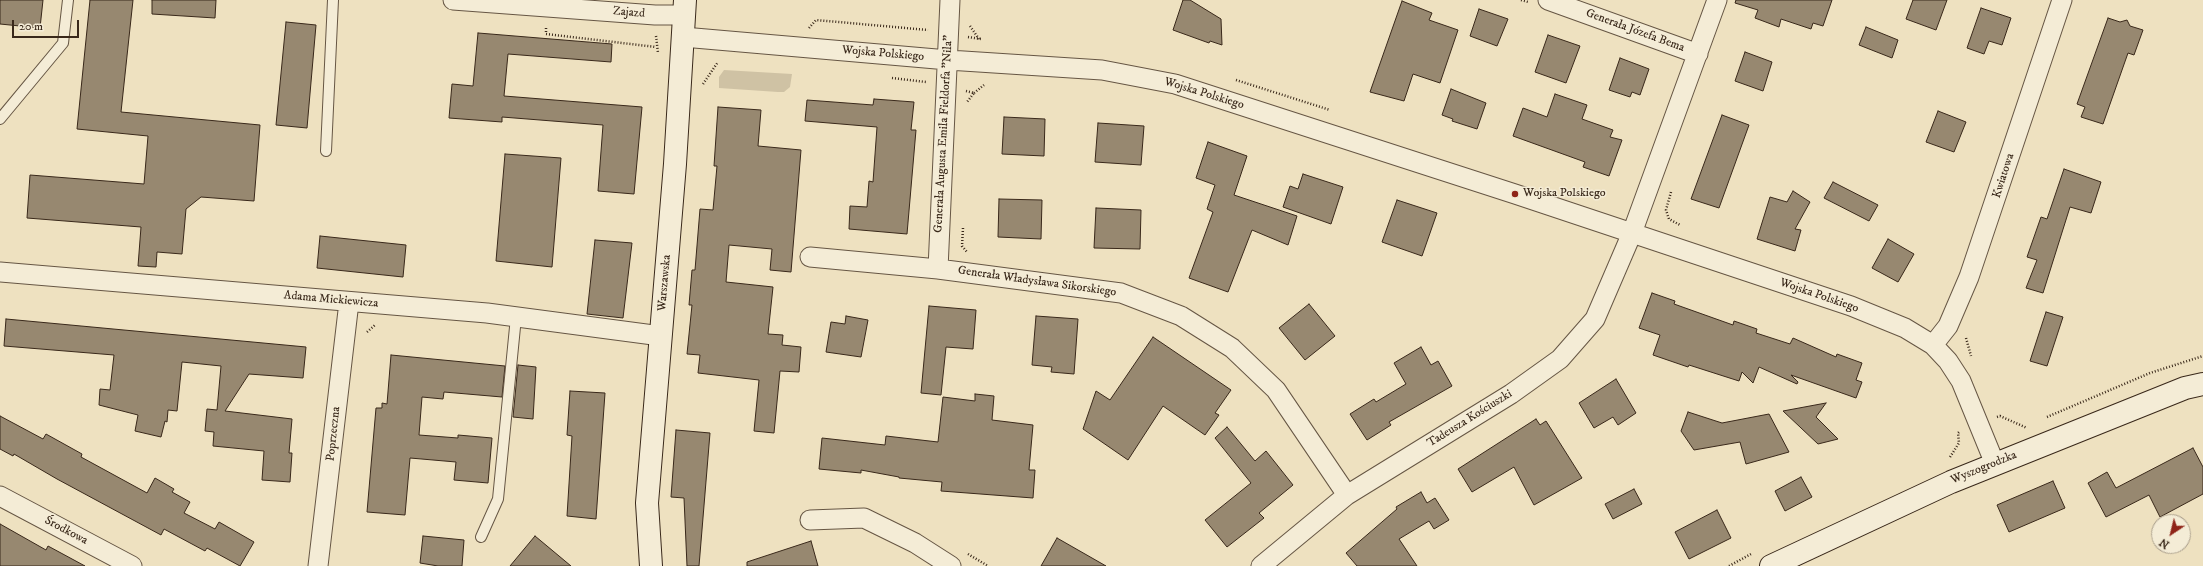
<!DOCTYPE html>
<meta charset="utf-8">
<style>
body{margin:0}
#map{position:relative;width:2203px;height:566px;overflow:hidden;background:#eee1c0;font-family:"IM FELL DW Pica",serif}
canvas{display:block}
.north{position:absolute;left:2151px;top:514px;width:40px;height:40px;box-sizing:border-box;background:#f4ecd6;border:1px solid #a99e8b;border-radius:50%;rotate:215deg;font-size:11px;font-weight:700;line-height:16px;text-align:center;color:#39281a}
.north::after{content:'';display:block;margin:auto;width:14px;height:18px;background:#8f2418;clip-path:polygon(50% 0,100% 100%,50% 72%,0 100%)}
.scale{position:absolute;left:12px;top:20px;width:67px;height:18px;box-sizing:border-box;border:2px solid #39281a;border-top:0;padding-left:5px;font-size:12px;line-height:14px;white-space:nowrap;color:#39281a;-webkit-text-stroke:3px #f4ecd6;paint-order:stroke}
</style>
<div id="map">
<canvas width="2203" height="566"></canvas>
<div class="north">N</div>
<div class="scale">20 m</div>
</div>
<script>
const c = document.querySelector('canvas').getContext('2d');
c.lineJoin = 'round';
function fill(path, color) {
  c.fillStyle = color;
  c.fill(path, 'evenodd');
}
function shape(rows) {
  const path = new Path2D();
  for (const r of rows) {
    path.moveTo(r[0], r[1]);
    for (let i = 2; i < r.length; i += 2) path.lineTo(r[i], r[i + 1]);
  }
  return path;
}
function stroke(path, color, width, dash) {
  c.strokeStyle = color;
  c.lineWidth = width;
  c.lineCap = dash ? 'butt' : 'round';
  c.setLineDash(dash || []);
  c.stroke(path);
}
function label(font, color, halo, rows, align = 'center') {
  c.font = font + ' "IM FELL DW Pica",serif';
  c.lineWidth = 3;
  c.setLineDash([]);
  c.textBaseline = 'middle';
  c.strokeStyle = halo;
  c.fillStyle = color;
  for (const [text, x, y, turn = 0] of rows) {
    c.save();
    c.translate(x, y);
    c.rotate((+turn || 0) * Math.PI / 180);
    c.textAlign = isNaN(turn) ? turn : align;
    if (halo) c.strokeText(text, 0, 0);
    c.fillText(text, 0, 0);
    c.restore();
  }
}
fill(shape([
 [724,70,792,74,790,87,784,92,778,92,719,88,719,77]
]), '#cfc2a4');
const building = shape([
 [0,0,43,0,40,28,0,24,0,0],
 [90,0,133,0,121,112,260,125,254,201,201,197,186,209,182,254,157,252,156,267,138,266,141,227,27,218,30,175,144,184,148,136,77,129,90,0],
 [152,0,216,0,215,18,152,14,152,0],
 [1183,0,1190,0,1221,19,1222,45,1210,41,1209,43,1173,30,1183,0],
 [1736,0,1832,0,1823,26,1813,23,1811,29,1781,19,1779,27,1755,18,1758,10,1735,3,1736,0],
 [1913,0,1947,0,1936,30,1906,19,1913,0],
 [1402,1,1432,13,1429,20,1458,30,1440,83,1413,74,1404,101,1370,92,1402,1],
 [1981,8,2011,18,2002,45,1989,41,1984,54,1967,48,1981,8],
 [1479,9,1508,19,1497,46,1470,36,1479,9],
 [2108,18,2120,22,2127,20,2130,26,2143,30,2134,55,2128,53,2103,124,2081,117,2085,107,2077,104,2108,18],
 [286,22,316,25,307,128,276,125,286,22],
 [1866,27,1898,40,1892,58,1859,45,1866,27],
 [478,33,612,44,611,62,508,54,504,96,642,107,634,194,598,191,603,125,502,117,502,122,449,118,452,84,473,86,478,33],
 [1548,35,1580,46,1566,83,1535,72,1548,35],
 [1745,52,1772,62,1763,91,1735,81,1745,52],
 [1620,58,1649,69,1640,95,1632,92,1630,97,1609,90,1620,58],
 [1451,89,1486,103,1477,129,1452,121,1453,119,1442,115,1451,89],
 [1555,94,1587,105,1582,119,1613,130,1610,137,1622,140,1609,176,1583,167,1585,162,1513,136,1523,108,1547,117,1555,94],
 [874,99,914,102,911,130,916,130,907,234,849,229,850,206,867,207,869,181,873,182,877,127,805,121,807,100,873,105,874,99],
 [718,107,761,110,758,146,801,150,791,272,770,270,772,249,729,245,726,282,773,287,768,334,783,335,782,345,801,347,799,372,780,371,774,433,754,431,759,380,698,373,700,355,687,354,692,305,689,305,692,270,695,270,700,209,713,210,717,166,714,166,718,107],
 [1938,111,1966,122,1954,152,1926,142,1938,111],
 [1722,115,1749,125,1719,208,1691,199,1722,115],
 [1004,117,1045,119,1044,156,1002,154,1004,117],
 [1098,123,1144,126,1141,165,1095,162,1098,123],
 [1208,142,1247,156,1234,195,1297,216,1288,245,1252,230,1228,292,1189,278,1213,212,1207,209,1215,185,1196,178,1208,142],
 [505,154,561,158,552,267,496,261,505,154],
 [2064,169,2101,182,2091,213,2070,207,2043,293,2026,288,2037,260,2027,257,2041,217,2047,219,2064,169],
 [1303,174,1343,187,1331,224,1283,207,1290,186,1298,189,1303,174],
 [1833,182,1878,205,1869,221,1824,198,1833,182],
 [1793,191,1810,202,1795,229,1801,230,1795,251,1757,239,1770,197,1787,202,1793,191],
 [999,199,1042,200,1041,239,998,237,999,199],
 [1397,200,1437,213,1422,256,1382,242,1397,200],
 [1096,208,1141,210,1140,249,1094,248,1096,208],
 [320,236,406,245,403,277,317,268,320,236],
 [1888,239,1914,254,1898,282,1872,268,1888,239],
 [595,240,632,243,623,318,587,314,595,240],
 [1652,293,1675,301,1674,304,1733,325,1734,321,1757,329,1756,333,1790,344,1793,338,1836,357,1837,354,1862,363,1856,380,1862,382,1856,398,1791,375,1798,382,1797,384,1759,367,1753,383,1742,372,1739,381,1689,365,1688,367,1653,355,1660,335,1639,328,1652,293],
 [1309,304,1335,336,1305,360,1279,328,1309,304],
 [929,306,976,310,973,349,946,347,941,395,921,393,929,306],
 [2046,312,2063,317,2047,366,2030,361,2046,312],
 [846,316,868,320,861,357,826,352,831,322,845,324,846,316],
 [1036,316,1078,319,1074,374,1051,372,1052,367,1032,365,1036,316],
 [6,319,306,347,303,378,249,374,225,411,292,419,289,453,292,453,290,482,262,480,264,451,213,446,214,432,205,431,207,409,217,410,221,366,182,362,177,411,168,410,167,422,165,421,161,437,135,431,138,415,99,405,100,389,110,390,114,355,4,346,6,319],
 [1153,337,1231,390,1215,413,1219,415,1205,435,1163,406,1128,460,1083,429,1096,391,1110,400,1153,337],
 [1421,347,1431,365,1438,361,1452,386,1389,422,1391,425,1367,440,1350,414,1374,399,1376,402,1406,384,1394,363,1421,347],
 [391,355,505,366,502,397,444,392,443,399,422,397,419,435,458,438,458,435,492,438,488,483,454,480,456,462,410,458,405,515,367,512,376,408,382,408,382,403,387,404,391,355],
 [518,365,536,367,533,419,513,417,518,365],
 [1616,379,1636,413,1618,425,1613,417,1594,428,1579,403,1616,379],
 [570,391,605,393,596,519,567,516,572,436,567,435,570,391],
 [975,394,994,396,992,420,1033,425,1029,470,1035,470,1033,498,941,491,942,482,899,478,899,477,861,470,861,473,819,469,822,438,885,445,886,436,938,442,943,397,975,401,975,394],
 [1826,403,1816,417,1838,439,1818,444,1783,411,1826,403],
 [1688,412,1722,423,1769,414,1789,452,1746,464,1740,442,1694,450,1681,431,1688,412],
 [0,416,43,439,46,434,82,454,81,457,147,493,155,478,174,489,172,492,190,502,184,513,215,529,219,522,254,542,240,566,207,548,205,551,164,529,161,535,57,479,14,454,13,456,0,449,0,416],
 [1536,419,1540,425,1546,421,1582,478,1534,505,1514,467,1472,492,1458,469,1536,419],
 [1227,427,1255,461,1266,451,1293,485,1259,513,1264,518,1227,547,1205,520,1251,483,1215,438,1227,427],
 [676,430,710,433,699,566,687,566,684,498,671,497,676,430],
 [2193,448,2203,467,2203,494,2160,517,2149,495,2106,517,2088,483,2107,472,2116,488,2193,448],
 [1801,477,1812,497,1785,511,1775,491,1801,477],
 [2053,481,2065,508,2009,532,1997,505,2053,481],
 [1634,489,1642,504,1613,519,1605,504,1634,489],
 [1421,492,1427,503,1435,498,1449,520,1434,529,1429,521,1399,539,1417,566,1357,566,1346,553,1397,509,1396,507,1421,492],
 [1717,510,1731,538,1689,559,1675,532,1717,510],
 [0,524,46,550,48,546,85,566,0,566,0,524],
 [423,536,464,540,462,566,438,566,420,563,423,536],
 [535,536,571,566,510,566,535,536],
 [1057,538,1106,566,1041,566,1057,538],
 [811,541,818,566,747,566,747,562,811,541]
]);
fill(building, '#978870');
stroke(building, '#39281a', 1);
const lane = shape([
 [0,119,63,43,68,0],
 [326,151,333,0],
 [481,537,498,499,516,317]
]);
const street = shape([
 [453,0,655,15,685,15],
 [1548,0,1698,54],
 [683,37,948,60,1102,70,1175,84,1515,194,1851,306,1905,328,1933,345,1948,361,1961,381,1995,464],
 [810,257,938,269,1121,293,1181,316,1232,348,1276,390,1347,495],
 [938,269,950,0],
 [0,272,487,313,661,336],
 [1933,345,1948,326,1969,277,2062,0],
 [0,496,132,566],
 [810,520,864,518,915,543,951,566],
 [318,566,349,302],
 [1261,566,1347,495,1511,394,1560,359,1595,319,1632,233,1717,0]
]);
const secondary = shape([
 [651,566,647,503,675,164,685,0],
 [1771,566,1951,482,2185,388,2203,384]
]);
stroke(lane, '#665644', 12);
stroke(street, '#665644', 21);
stroke(secondary, '#39281a', 24);
stroke(shape([
 [1521,0,1528,2],
 [970,26,979,39],
 [546,28,546,34,656,47],
 [809,28,816,20,928,30],
 [656,36,658,53],
 [968,37,981,39],
 [892,78,926,82],
 [1236,80,1330,110],
 [703,84,718,62],
 [966,91,974,93,967,102],
 [974,93,984,85],
 [1671,192,1666,210,1669,219,1680,225],
 [963,228,962,246,967,252],
 [367,332,375,325],
 [1966,338,1971,356],
 [1997,417,2000,416,2027,428],
 [2047,417,2150,373,2203,356],
 [1950,457,1959,443,1958,433,1959,432],
 [968,554,988,566],
 [1729,566,1751,554]
]), '#39281a', 2.5, [1, 2]);
stroke(lane, '#f4ecd6', 10);
stroke(street, '#f4ecd6', 19);
stroke(secondary, '#f4ecd6', 22);
for (const [x, y, r, color] of [
 [1515,194,4,"#8f2418"]
]) {
  const dot = new Path2D();
  dot.arc(x, y, r, 0, 2 * Math.PI);
  c.fillStyle = color;
  c.fill(dot);
  stroke(dot, '#f4ecd6', 1.5);
}
label('12px', '#39281a', '#f4ecd6', [
 ["Zajazd",629,13,5],
 ["Generała Józefa Bema",1635,31,20],
 ["Wojska Polskiego",883,54,5],
 ["Wojska Polskiego",1204,94,17],
 ["Generała Augusta Emila Fieldorfa \"Nila\"",944,134,-87],
 ["Kwiatowa",2004,176,-72],
 ["Generała Władysława Sikorskiego",1037,282,8],
 ["Warszawska",665,283,-85],
 ["Wojska Polskiego",1819,296,19],
 ["Adama Mickiewicza",331,300,5],
 ["Tadeusza Kościuszki",1470,419,-32],
 ["Poprzeczna",334,434,-84],
 ["Wyszogrodzka",1984,468,-22],
 ["Środkowa",66,531,28]
]);
label('12px', '#39281a', '#f4ecd6', [
 ["Wojska Polskiego",1523,194]
], 'left');
</script>
